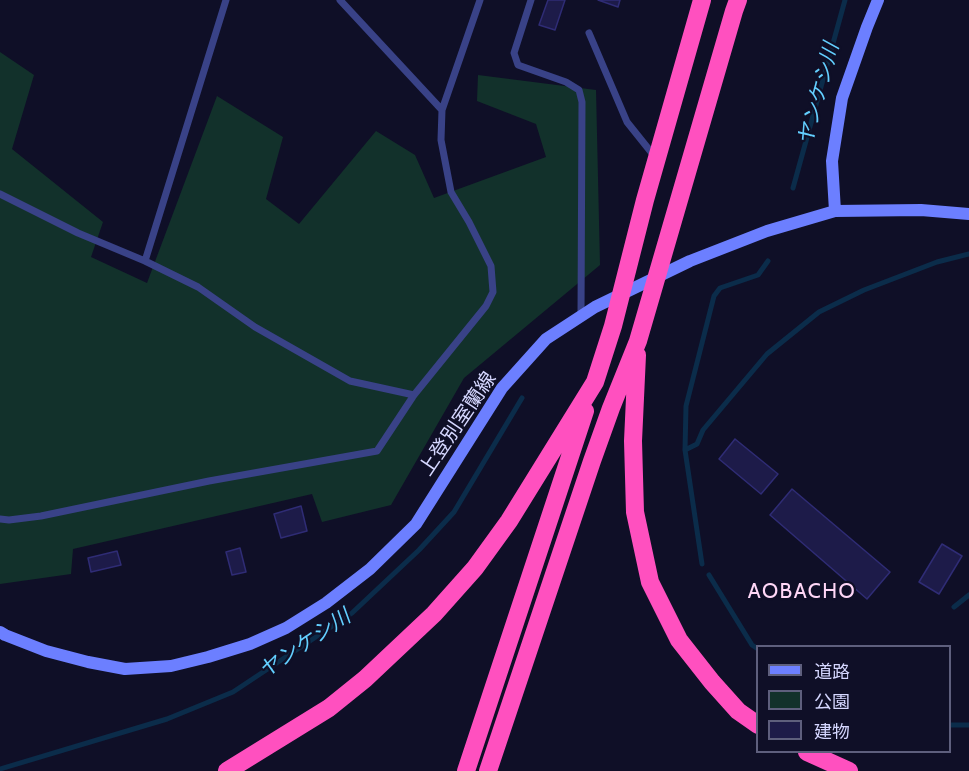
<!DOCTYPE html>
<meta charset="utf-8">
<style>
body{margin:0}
#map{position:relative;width:969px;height:771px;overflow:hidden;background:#0f0f27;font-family:Cabin,"Noto Sans JP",sans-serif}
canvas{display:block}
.legend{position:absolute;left:756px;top:645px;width:195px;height:108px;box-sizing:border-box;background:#0f0f27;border:2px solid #5e5f7d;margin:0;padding:8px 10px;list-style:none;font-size:18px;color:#d5d7ff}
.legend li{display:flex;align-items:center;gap:12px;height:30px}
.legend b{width:30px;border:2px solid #5e5f7d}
</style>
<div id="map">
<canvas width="969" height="771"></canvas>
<ul class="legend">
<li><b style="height:8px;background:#6c7fff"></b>道路</li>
<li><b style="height:16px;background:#12312b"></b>公園</li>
<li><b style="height:16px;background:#1d1b49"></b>建物</li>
</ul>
</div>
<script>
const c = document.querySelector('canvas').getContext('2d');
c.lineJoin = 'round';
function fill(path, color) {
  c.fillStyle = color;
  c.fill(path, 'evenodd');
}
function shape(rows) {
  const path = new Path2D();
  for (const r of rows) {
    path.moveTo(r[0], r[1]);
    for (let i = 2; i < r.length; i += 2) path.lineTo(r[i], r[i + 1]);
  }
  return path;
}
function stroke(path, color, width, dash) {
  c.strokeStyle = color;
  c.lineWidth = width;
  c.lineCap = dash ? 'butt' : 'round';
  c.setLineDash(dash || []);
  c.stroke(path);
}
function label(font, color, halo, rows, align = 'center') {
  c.font = font + ' Cabin,"Noto Sans JP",sans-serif';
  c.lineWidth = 4.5;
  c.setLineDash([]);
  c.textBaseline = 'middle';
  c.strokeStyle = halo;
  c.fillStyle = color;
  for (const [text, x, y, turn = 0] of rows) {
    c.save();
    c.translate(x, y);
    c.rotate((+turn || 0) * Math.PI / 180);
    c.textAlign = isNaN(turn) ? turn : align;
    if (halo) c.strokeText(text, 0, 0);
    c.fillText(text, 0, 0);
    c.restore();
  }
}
fill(shape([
 [0,52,34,75,12,149,103,222,91,257,147,283,217,96,283,137,266,199,299,224,376,131,415,155,434,198,546,157,536,124,477,101,478,75,596,90,600,265,464,378,391,505,322,522,312,494,73,549,71,574,0,584]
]), '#12312b');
stroke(shape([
 [793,188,845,0],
 [685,450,697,444,703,430,767,354,819,312,864,290,937,262,969,254],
 [702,564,685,450,686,406,714,296,720,288,758,275,768,261],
 [709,575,752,645,758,649],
 [954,607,969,595],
 [950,725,969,725],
 [0,769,167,719,233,692,352,613,419,550,454,512,522,398]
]), '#0b2c4a', 5);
const building = shape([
 [548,0,565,0,555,30,539,25,548,0],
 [598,0,620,0,618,7,598,0],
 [735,439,778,474,761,494,719,459,735,439],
 [792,489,890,572,867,599,770,515,792,489],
 [301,506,307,531,281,538,274,514,301,506],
 [942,544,962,556,939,594,919,582,942,544],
 [240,548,246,572,232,575,226,552,240,548],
 [117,551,121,565,91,572,88,558,117,551]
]);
fill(building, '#1d1b49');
stroke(building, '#2f2c75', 1.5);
stroke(shape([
 [531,0,514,53,518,65,566,82,579,90,582,102,581,315],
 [589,33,627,122,655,157],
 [442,110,480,0],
 [0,194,78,233,145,261,198,287,255,327,350,381,414,395],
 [145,261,226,0],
 [0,519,9,520,41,516,209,481,377,451,414,395,486,306,493,292,491,266,469,222,451,192,441,140,442,110,340,0]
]), '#394287', 7);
stroke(shape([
 [835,211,832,161,842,98,867,27,878,0],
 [0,632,5,635,46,651,88,662,125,669,171,666,208,657,250,644,286,628,326,603,370,569,416,524,502,388,546,339,595,307,690,261,767,231,835,211,921,210,969,214]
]), '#6c7fff', 12);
stroke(shape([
 [637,355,633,441,635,512,650,582,679,640,712,682,738,711,758,725],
 [807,752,849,771],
 [227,771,329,708,365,679,434,614,475,568,509,521,595,382,613,326,645,200,702,0],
 [466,771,585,411],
 [488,771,592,461,611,408,638,341,734,11,738,0]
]), '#ff50bf', 18);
label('20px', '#d5d7ff', '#0f0f27', [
 ["上登別室蘭線",458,424,-56]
]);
label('italic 21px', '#63cfff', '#0f0f27', [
 ["ヤンケシ川",819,94,-75],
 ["ヤンケシ川",305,644,-34]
]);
c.letterSpacing = '1.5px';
label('21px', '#ffd7f7', '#0f0f27', [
 ["AOBACHO",802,592]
]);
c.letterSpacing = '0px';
</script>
